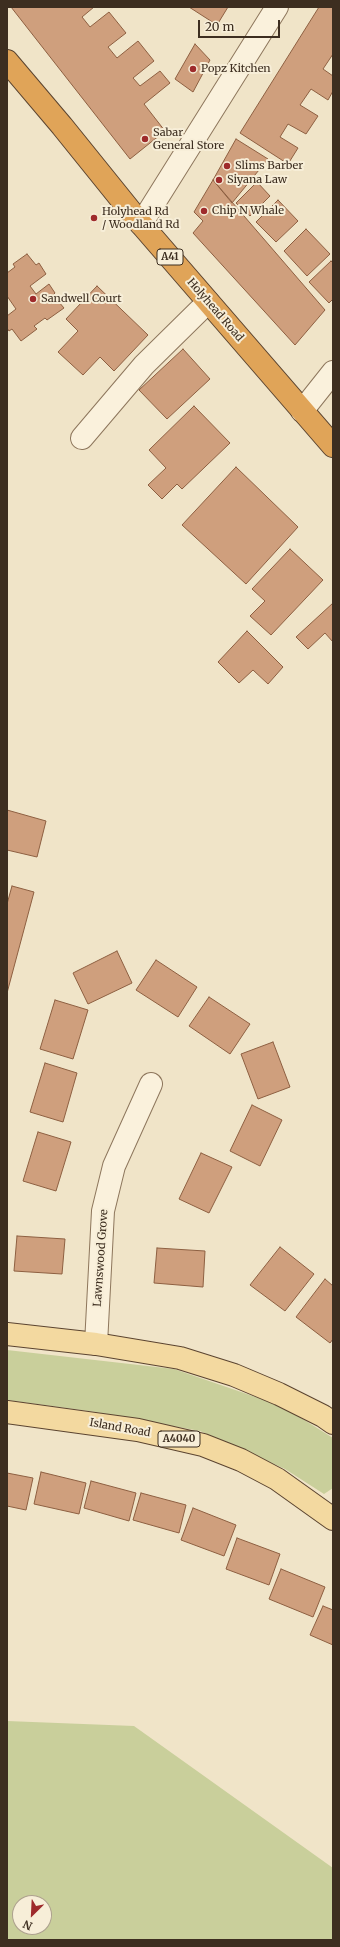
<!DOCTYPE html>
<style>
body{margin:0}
#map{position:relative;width:340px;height:1947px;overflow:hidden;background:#f0e4c8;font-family:Merriweather,serif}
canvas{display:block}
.frame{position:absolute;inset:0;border:8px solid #3d2e20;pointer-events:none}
.north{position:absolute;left:12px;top:1895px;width:40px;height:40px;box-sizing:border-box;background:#f7eed8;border:1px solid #ada18e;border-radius:50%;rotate:204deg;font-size:11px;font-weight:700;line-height:16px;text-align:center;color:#3d2e20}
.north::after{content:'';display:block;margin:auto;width:14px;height:18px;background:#9e2a2b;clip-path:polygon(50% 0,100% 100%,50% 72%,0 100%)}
.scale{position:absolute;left:198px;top:20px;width:82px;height:18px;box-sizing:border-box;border:2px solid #3d2e20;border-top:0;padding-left:5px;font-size:12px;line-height:14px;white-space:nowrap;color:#3d2e20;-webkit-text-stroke:3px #f7eed8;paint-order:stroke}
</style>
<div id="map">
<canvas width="340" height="1947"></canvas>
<div class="frame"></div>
<div class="north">N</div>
<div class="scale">20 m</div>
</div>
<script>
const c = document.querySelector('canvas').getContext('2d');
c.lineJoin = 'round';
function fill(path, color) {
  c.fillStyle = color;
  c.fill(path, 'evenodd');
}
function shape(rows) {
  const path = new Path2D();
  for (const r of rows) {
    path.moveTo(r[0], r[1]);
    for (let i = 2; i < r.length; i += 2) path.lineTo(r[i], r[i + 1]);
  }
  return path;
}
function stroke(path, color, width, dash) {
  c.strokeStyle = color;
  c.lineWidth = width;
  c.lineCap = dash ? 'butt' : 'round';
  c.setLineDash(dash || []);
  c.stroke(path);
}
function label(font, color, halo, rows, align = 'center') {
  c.font = font + ' Merriweather,serif';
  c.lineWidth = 4;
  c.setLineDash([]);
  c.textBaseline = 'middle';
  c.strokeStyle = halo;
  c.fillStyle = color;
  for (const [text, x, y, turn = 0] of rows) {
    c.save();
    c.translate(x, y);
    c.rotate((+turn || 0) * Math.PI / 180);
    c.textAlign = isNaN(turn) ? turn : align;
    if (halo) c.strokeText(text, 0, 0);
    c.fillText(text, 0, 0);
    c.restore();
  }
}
fill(shape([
 [7,1350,174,1369,282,1406,333,1438,333,1488,324,1494,285,1469,200,1431,96,1412,7,1400],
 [7,1721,134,1726,333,1868,333,1940,7,1940],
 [20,1903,44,1903,44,1927,20,1927]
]), '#c9cf9b');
const building = shape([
 [11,7,94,7,82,17,90,27,109,12,126,33,108,47,117,58,138,41,154,61,133,78,140,86,160,71,170,83,144,104,165,131,130,159,11,7],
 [189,7,228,7,217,25,189,7],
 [319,7,333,7,333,54,323,69,333,76,333,91,328,100,311,89,300,105,318,116,306,134,288,124,280,137,298,148,288,164,240,133,319,7],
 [195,44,210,60,193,92,175,79,195,44],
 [236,139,268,159,232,203,213,180,236,139],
 [213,180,325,310,295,345,193,233,203,221,194,212,213,180],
 [257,182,270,196,250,216,236,203,257,182],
 [278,200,298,221,276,242,256,222,278,200],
 [306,229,330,254,307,276,284,251,306,229],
 [27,254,36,265,39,263,46,274,30,286,36,294,49,284,55,293,53,295,64,308,47,320,45,318,34,326,37,329,21,341,12,329,9,331,7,328,7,316,16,309,7,296,7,273,15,267,13,264,27,254],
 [331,261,333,263,333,299,329,303,309,282,331,261],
 [97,286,148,335,114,371,100,357,83,375,58,352,78,331,66,319,97,286],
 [183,349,210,379,167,419,139,390,183,349],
 [194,406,230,443,182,489,177,484,162,499,148,485,166,468,149,450,194,406],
 [236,467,298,527,246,584,182,525,236,467],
 [290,549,323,580,271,635,250,616,265,601,252,589,290,549],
 [333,603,333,642,325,633,308,649,296,637,333,603],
 [247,631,283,667,268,684,253,670,239,683,218,662,247,631],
 [7,810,46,821,37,857,7,850,7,810],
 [12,886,34,892,7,993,7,904,12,886],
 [117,951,132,983,88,1004,73,973,117,951],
 [156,960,197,987,178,1017,136,990,156,960],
 [209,997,250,1024,230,1054,189,1026,209,997],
 [55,1000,88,1010,73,1059,40,1049,55,1000],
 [273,1042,290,1087,258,1099,241,1054,273,1042],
 [45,1063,77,1073,63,1122,30,1112,45,1063],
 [252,1105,282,1120,260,1166,230,1151,252,1105],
 [38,1132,71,1142,56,1191,23,1181,38,1132],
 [201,1153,232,1167,209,1213,179,1199,201,1153],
 [17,1236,65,1239,62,1274,14,1271,17,1236],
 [280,1247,314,1274,285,1311,250,1285,280,1247],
 [157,1248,205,1251,203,1287,154,1283,157,1248],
 [325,1279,333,1286,333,1339,330,1343,296,1317,325,1279],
 [41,1472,86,1483,79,1514,34,1504,41,1472],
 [7,1473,33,1478,26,1510,7,1506,7,1473],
 [91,1481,136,1493,129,1521,84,1508,91,1481],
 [141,1493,186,1505,179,1533,133,1520,141,1493],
 [193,1508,236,1525,224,1556,181,1540,193,1508],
 [237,1538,280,1554,269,1585,226,1569,237,1538],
 [281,1569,325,1587,313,1617,269,1599,281,1569],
 [323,1606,333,1610,333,1645,310,1635,323,1606]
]);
fill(building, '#cf9f7d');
stroke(building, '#8d5f41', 1);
const minor = shape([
 [141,224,277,7],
 [302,411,333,372],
 [82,438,144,365,208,302],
 [96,1344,103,1211,114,1166,151,1084]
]);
const major = shape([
 [7,1334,96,1344,180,1358,234,1375,279,1394,323,1416,333,1423],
 [7,1412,138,1430,203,1445,241,1460,277,1479,333,1519]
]);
const highway = shape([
 [7,61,62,126,141,224,333,446]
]);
stroke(minor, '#8d765c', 24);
stroke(major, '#5b4430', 24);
stroke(highway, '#5b4430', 24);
stroke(minor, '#faf1dc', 22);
stroke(major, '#f3d9a0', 22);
stroke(highway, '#e0a458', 22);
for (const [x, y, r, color] of [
 [193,69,4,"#9e2a2b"],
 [145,139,4,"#9e2a2b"],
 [227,166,4,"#9e2a2b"],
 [219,180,4,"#9e2a2b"],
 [204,211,4,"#9e2a2b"],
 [94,218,4,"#9e2a2b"],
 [33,299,4,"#9e2a2b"]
]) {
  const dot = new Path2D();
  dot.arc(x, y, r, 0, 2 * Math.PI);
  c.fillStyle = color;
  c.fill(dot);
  stroke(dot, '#f7eed8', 1.5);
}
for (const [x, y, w] of [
 [170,257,26],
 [179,1439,42]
]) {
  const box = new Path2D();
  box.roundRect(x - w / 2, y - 8, w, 16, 3);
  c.fillStyle = '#f7eed8';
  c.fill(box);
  stroke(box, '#3d2e20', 1);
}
label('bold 10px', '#3d2e20', null, [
 ["A41",170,257],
 ["A4040",179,1439]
]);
label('11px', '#3d2e20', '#f7eed8', [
 ["Popz Kitchen",201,69],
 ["Sabar",153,133],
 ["General Store",153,146],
 ["Slims Barber",235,166],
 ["Siyana Law",227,180],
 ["Chip N Whale",212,211],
 ["Holyhead Rd",102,212],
 ["/ Woodland Rd",102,225],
 ["Sandwell Court",41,299]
], 'left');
label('11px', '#3d2e20', '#f7eed8', [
 ["Holyhead Road",215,310,49],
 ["Lawnswood Grove",101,1258,-86],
 ["Island Road",120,1428,10]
]);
</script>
